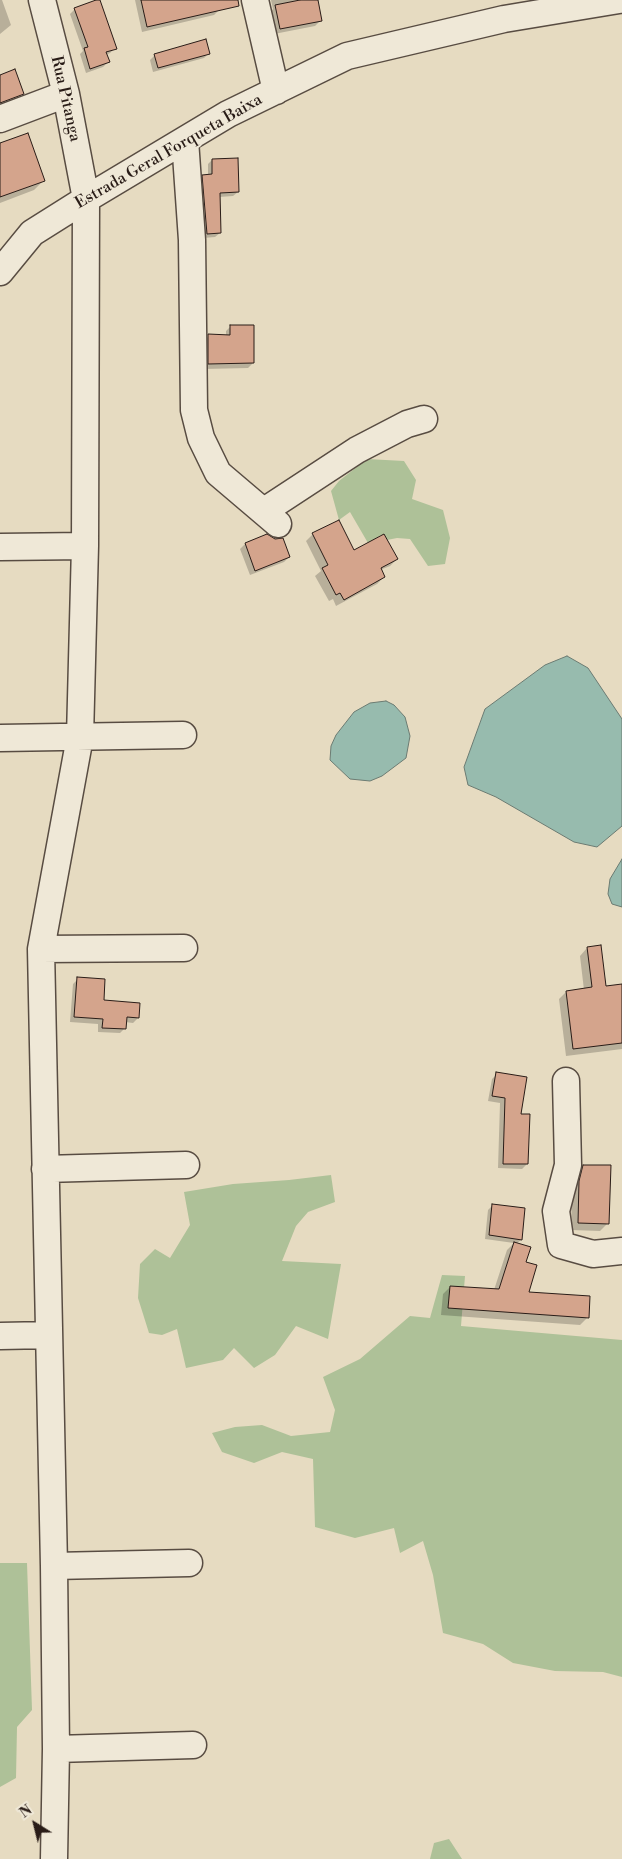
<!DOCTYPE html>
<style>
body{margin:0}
#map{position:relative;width:622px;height:1859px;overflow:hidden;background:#e6dbc1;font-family:"Libre Bodoni",serif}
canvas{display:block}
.north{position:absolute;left:10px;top:1799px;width:50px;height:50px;-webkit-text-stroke:4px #efe8d7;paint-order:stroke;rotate:324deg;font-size:14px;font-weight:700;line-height:20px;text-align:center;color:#291c17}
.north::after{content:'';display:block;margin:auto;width:18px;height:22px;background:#291c17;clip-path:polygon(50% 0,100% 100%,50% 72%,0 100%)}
</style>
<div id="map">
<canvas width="622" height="1859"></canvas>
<div class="north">N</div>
</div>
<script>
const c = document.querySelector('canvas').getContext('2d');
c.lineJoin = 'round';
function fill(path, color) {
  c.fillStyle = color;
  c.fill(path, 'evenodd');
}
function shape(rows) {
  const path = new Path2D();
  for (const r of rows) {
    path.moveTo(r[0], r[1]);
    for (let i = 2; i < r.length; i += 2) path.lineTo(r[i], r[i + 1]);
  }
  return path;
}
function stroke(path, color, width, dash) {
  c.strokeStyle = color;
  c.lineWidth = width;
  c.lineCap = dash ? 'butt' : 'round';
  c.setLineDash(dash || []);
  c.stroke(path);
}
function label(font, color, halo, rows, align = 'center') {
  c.font = font + ' "Libre Bodoni",serif';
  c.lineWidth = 4;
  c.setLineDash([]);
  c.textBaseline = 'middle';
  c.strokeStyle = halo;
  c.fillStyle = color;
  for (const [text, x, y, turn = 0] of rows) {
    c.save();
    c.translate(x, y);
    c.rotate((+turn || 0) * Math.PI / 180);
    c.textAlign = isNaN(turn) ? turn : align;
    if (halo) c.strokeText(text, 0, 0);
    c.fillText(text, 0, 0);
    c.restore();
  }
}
fill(shape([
 [367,459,404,461,416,480,412,499,443,510,450,538,445,564,428,566,410,539,397,538,387,540,381,535,368,543,350,512,339,520,331,491,339,481],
 [331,1175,335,1202,308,1212,296,1226,282,1261,341,1264,328,1339,296,1326,275,1355,254,1368,234,1348,223,1360,186,1368,177,1329,162,1335,149,1333,138,1298,140,1264,155,1249,170,1258,190,1225,184,1192,233,1184,289,1180],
 [442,1275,465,1276,461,1326,622,1340,622,1677,603,1672,555,1671,513,1663,483,1644,443,1633,433,1575,423,1541,400,1553,394,1528,355,1538,315,1527,313,1459,282,1452,254,1463,222,1452,212,1433,235,1427,262,1425,291,1436,330,1432,335,1410,323,1377,360,1359,410,1316,430,1318],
 [0,1563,27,1563,32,1710,17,1727,16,1778,0,1787],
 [449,1839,462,1859,430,1859,434,1843]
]), '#aec198');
const water = shape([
 [567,656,588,668,622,719,622,826,597,847,574,842,496,797,468,785,464,767,485,709,545,665,567,656],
 [386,701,394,705,405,717,410,736,406,758,382,776,370,781,350,779,330,760,331,746,336,735,354,712,370,703,386,701],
 [622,859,622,907,612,904,608,894,610,879,622,859]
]);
fill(water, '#97bbae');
stroke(water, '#6b7b72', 1);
fill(shape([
 [0,0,2,0,11,25,0,34],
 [135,0,217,0,219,10,214,15,142,32],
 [271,0,316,0,320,21,315,26,274,34,270,12,273,9],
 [75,9,115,48,110,53,106,55,108,62,103,67,86,73,80,54,83,51,70,14],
 [209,53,204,58,153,72,150,60,155,55],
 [0,76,22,94,17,99,0,105],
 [0,144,44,180,34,190,0,203],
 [212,160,238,192,233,196,219,197,220,233,215,237,203,238,199,181,203,176,208,176,208,164],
 [231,326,253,363,248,368,204,369,204,341,209,336,226,336,226,331],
 [313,534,353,552,397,559,390,566,380,570,384,577,377,584,336,606,333,599,329,601,315,576,321,571,306,541],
 [267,536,289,557,284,562,250,575,240,549,245,544],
 [587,948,605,987,622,985,622,1049,566,1056,559,999,566,992,584,990,580,956],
 [78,979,102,1002,138,1018,133,1023,125,1022,125,1028,120,1033,98,1032,98,1024,70,1022,73,984],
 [497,1074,520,1115,527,1164,522,1169,498,1168,500,1103,488,1101,492,1079],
 [584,1166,608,1223,600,1231,571,1230,572,1190,576,1174],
 [492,1206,521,1240,516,1244,525,1263,527,1293,587,1318,580,1325,441,1315,443,1294,450,1287,494,1290,507,1250,514,1243,485,1239,488,1210]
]), '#0003');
const building = shape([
 [96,0,100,0,117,49,106,52,110,62,90,69,84,48,88,47,74,8,96,0],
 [141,0,238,0,239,6,147,27,141,0],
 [300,0,318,0,322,21,280,29,275,5,300,0],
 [206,39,210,54,158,68,154,54,206,39],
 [15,69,24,94,0,103,0,75,15,69],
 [28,133,45,181,0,197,0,143,28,133],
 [238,158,239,192,220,193,221,233,207,234,202,175,212,174,212,159,238,158],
 [230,325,254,325,254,363,208,364,208,334,230,335,230,325],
 [339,520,354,550,384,534,398,559,381,568,385,577,344,600,340,593,336,595,322,568,328,565,312,533,339,520],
 [267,534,275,539,283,538,290,557,255,571,245,543,267,534],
 [601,945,606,986,622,984,622,1043,573,1049,566,991,592,987,587,947,601,945],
 [77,977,105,979,104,1000,140,1003,139,1018,127,1017,126,1029,102,1028,103,1019,74,1017,77,977],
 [496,1072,527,1077,521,1114,530,1114,528,1164,503,1164,505,1098,492,1096,496,1072],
 [583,1165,611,1165,609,1224,578,1223,579,1181,583,1165],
 [492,1204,525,1208,522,1240,489,1235,492,1204],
 [514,1242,531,1247,526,1262,537,1265,529,1292,590,1296,589,1318,448,1308,450,1286,499,1289,514,1242]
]);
fill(building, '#d4a48c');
stroke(building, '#291c17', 1);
const minor = shape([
 [42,0,66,94,86,199,85,546,80,737,41,949,54,1566,56,1749,54,1859],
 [255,0,276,91],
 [0,119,66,94],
 [185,140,192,240,194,410,201,438,218,473,278,524],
 [0,272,32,233,86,199,228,114,347,56,504,19,619,0],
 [264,511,357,450,407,424,424,419],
 [0,547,85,546],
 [0,738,183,735],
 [41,949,184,948],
 [566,1081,568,1165,556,1211,561,1245,593,1254,622,1251],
 [45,1169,186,1165],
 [0,1336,49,1335],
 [54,1566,189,1563],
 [56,1749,193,1745]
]);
stroke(minor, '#584c42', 29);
stroke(minor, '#efe8d7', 26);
label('16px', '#291c17', '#efe8d7', [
 ["Rua Pitanga",65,99,77],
 ["Estrada Geral Forqueta Baixa",169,152,-30]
]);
</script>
